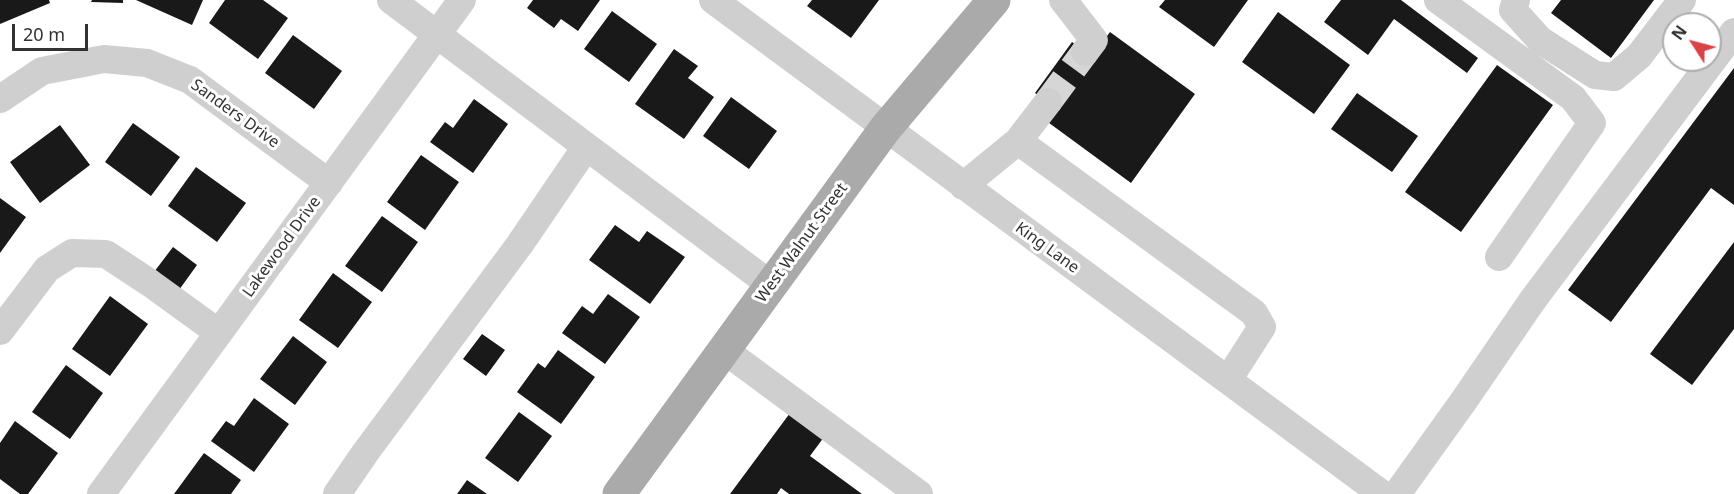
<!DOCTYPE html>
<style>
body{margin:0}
#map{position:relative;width:1734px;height:494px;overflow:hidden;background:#fff;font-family:"Noto Sans",sans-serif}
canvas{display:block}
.north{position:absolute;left:1662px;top:12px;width:60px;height:60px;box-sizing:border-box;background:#fff;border:2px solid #adadad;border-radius:50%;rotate:306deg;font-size:16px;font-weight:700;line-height:24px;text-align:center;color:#323232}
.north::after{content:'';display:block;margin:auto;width:21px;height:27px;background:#db4246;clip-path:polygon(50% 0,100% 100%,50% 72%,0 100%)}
.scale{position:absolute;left:12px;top:24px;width:76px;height:27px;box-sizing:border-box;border:3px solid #323232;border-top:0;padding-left:8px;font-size:18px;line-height:21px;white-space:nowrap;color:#323232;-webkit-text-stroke:4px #fff;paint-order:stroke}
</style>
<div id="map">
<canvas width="1734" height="494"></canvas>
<div class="north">N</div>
<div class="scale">20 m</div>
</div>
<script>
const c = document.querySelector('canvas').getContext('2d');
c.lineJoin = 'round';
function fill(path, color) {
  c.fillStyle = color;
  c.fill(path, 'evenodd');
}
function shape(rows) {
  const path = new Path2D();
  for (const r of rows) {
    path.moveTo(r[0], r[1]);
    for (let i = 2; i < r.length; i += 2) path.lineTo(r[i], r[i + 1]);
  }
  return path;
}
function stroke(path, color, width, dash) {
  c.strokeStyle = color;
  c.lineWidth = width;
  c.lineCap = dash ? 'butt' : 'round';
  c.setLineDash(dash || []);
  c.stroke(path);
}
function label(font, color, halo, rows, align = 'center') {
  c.font = font + ' "Noto Sans",sans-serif';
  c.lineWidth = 6;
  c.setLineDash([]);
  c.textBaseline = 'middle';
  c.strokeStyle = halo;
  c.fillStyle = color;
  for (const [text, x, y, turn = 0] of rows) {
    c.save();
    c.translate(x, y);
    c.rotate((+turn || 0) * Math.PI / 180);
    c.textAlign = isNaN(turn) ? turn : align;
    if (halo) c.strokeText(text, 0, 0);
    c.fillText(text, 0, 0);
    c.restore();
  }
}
fill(shape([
 [0,0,49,0,50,3,0,24],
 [92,0,123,0,123,3,91,2],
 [136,0,203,0,192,25],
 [225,0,263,0,288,18,258,59,209,23],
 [533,0,600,0,578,31,561,19,554,28,527,8],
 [812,0,879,0,851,38,807,6],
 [1165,0,1248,0,1214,47,1159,7],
 [1341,0,1401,0,1478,58,1467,73,1394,19,1368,55,1324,22],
 [1561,0,1654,0,1611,58,1551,13],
 [612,11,657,44,629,82,584,49],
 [1278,12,1350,65,1314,114,1242,62],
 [1110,32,1195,94,1131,183,1045,120,1055,107,1035,93,1072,42,1092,56],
 [293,35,342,71,314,109,265,73],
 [674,49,698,66,688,78,714,97,684,139,635,104],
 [1497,65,1553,105,1461,232,1405,192],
 [1734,68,1734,205,1711,188,1611,322,1568,290],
 [1357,93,1418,136,1392,172,1331,129],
 [731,97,777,131,749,169,703,136],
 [474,99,508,124,473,173,430,142,445,122,453,128],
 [133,123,180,157,151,196,105,162],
 [60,125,90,165,40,203,10,162],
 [421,155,459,182,425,230,387,202],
 [196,167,246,203,217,242,168,206],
 [0,198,26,217,0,253],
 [382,216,418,242,382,292,345,266],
 [615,225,639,242,647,231,685,257,650,304,589,260],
 [1734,242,1734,329,1692,385,1650,354],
 [173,247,197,265,179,290,154,272],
 [333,273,372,302,338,348,299,320],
 [608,294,640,317,605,364,562,333,582,306,593,314],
 [110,296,148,324,110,376,72,349],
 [482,334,505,350,486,376,463,359],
 [293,336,327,362,295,405,260,379],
 [558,350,595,377,561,424,517,392,538,363,545,368],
 [66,365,103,393,70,439,32,412],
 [254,398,289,424,254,472,211,441,226,421,234,426],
 [519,412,552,436,518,482,485,458],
 [790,413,824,437,810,456,862,494,789,494,781,488,777,494,730,494],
 [15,421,58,453,28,494,20,494,0,479,0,443],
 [204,453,241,480,231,494,174,494],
 [467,480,487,494,457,494]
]), '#191919');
stroke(shape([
 [1048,102,1085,52]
]), '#d6d6d6', 28, [28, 14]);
stroke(shape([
 [391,0,771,285],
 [713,0,1382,494],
 [1063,0,1094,40,1085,52],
 [1438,0,1573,98,1592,123,1499,257],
 [1516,0,1513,10,1540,40,1595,75,1614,77,1639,56,1682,0],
 [0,99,42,71,104,59,147,63,190,80,329,183],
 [1018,141,1048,102],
 [963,186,1018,141,1254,313,1262,327,1228,380],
 [0,331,47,269,72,253,106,254,150,283,219,333],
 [724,350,919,494],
 [101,494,462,0],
 [337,494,365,453,520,244,586,147],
 [1397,494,1465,399,1532,301,1734,32]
]), '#cfcfcf', 28);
stroke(shape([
 [619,494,885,129,994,0]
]), '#aaa', 33);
label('16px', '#323232', '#fff', [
 ["Sanders Drive",235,114,36],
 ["West Walnut Street",802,243,-54],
 ["Lakewood Drive",282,247,-54],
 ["King Lane",1047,248,36]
]);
</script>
